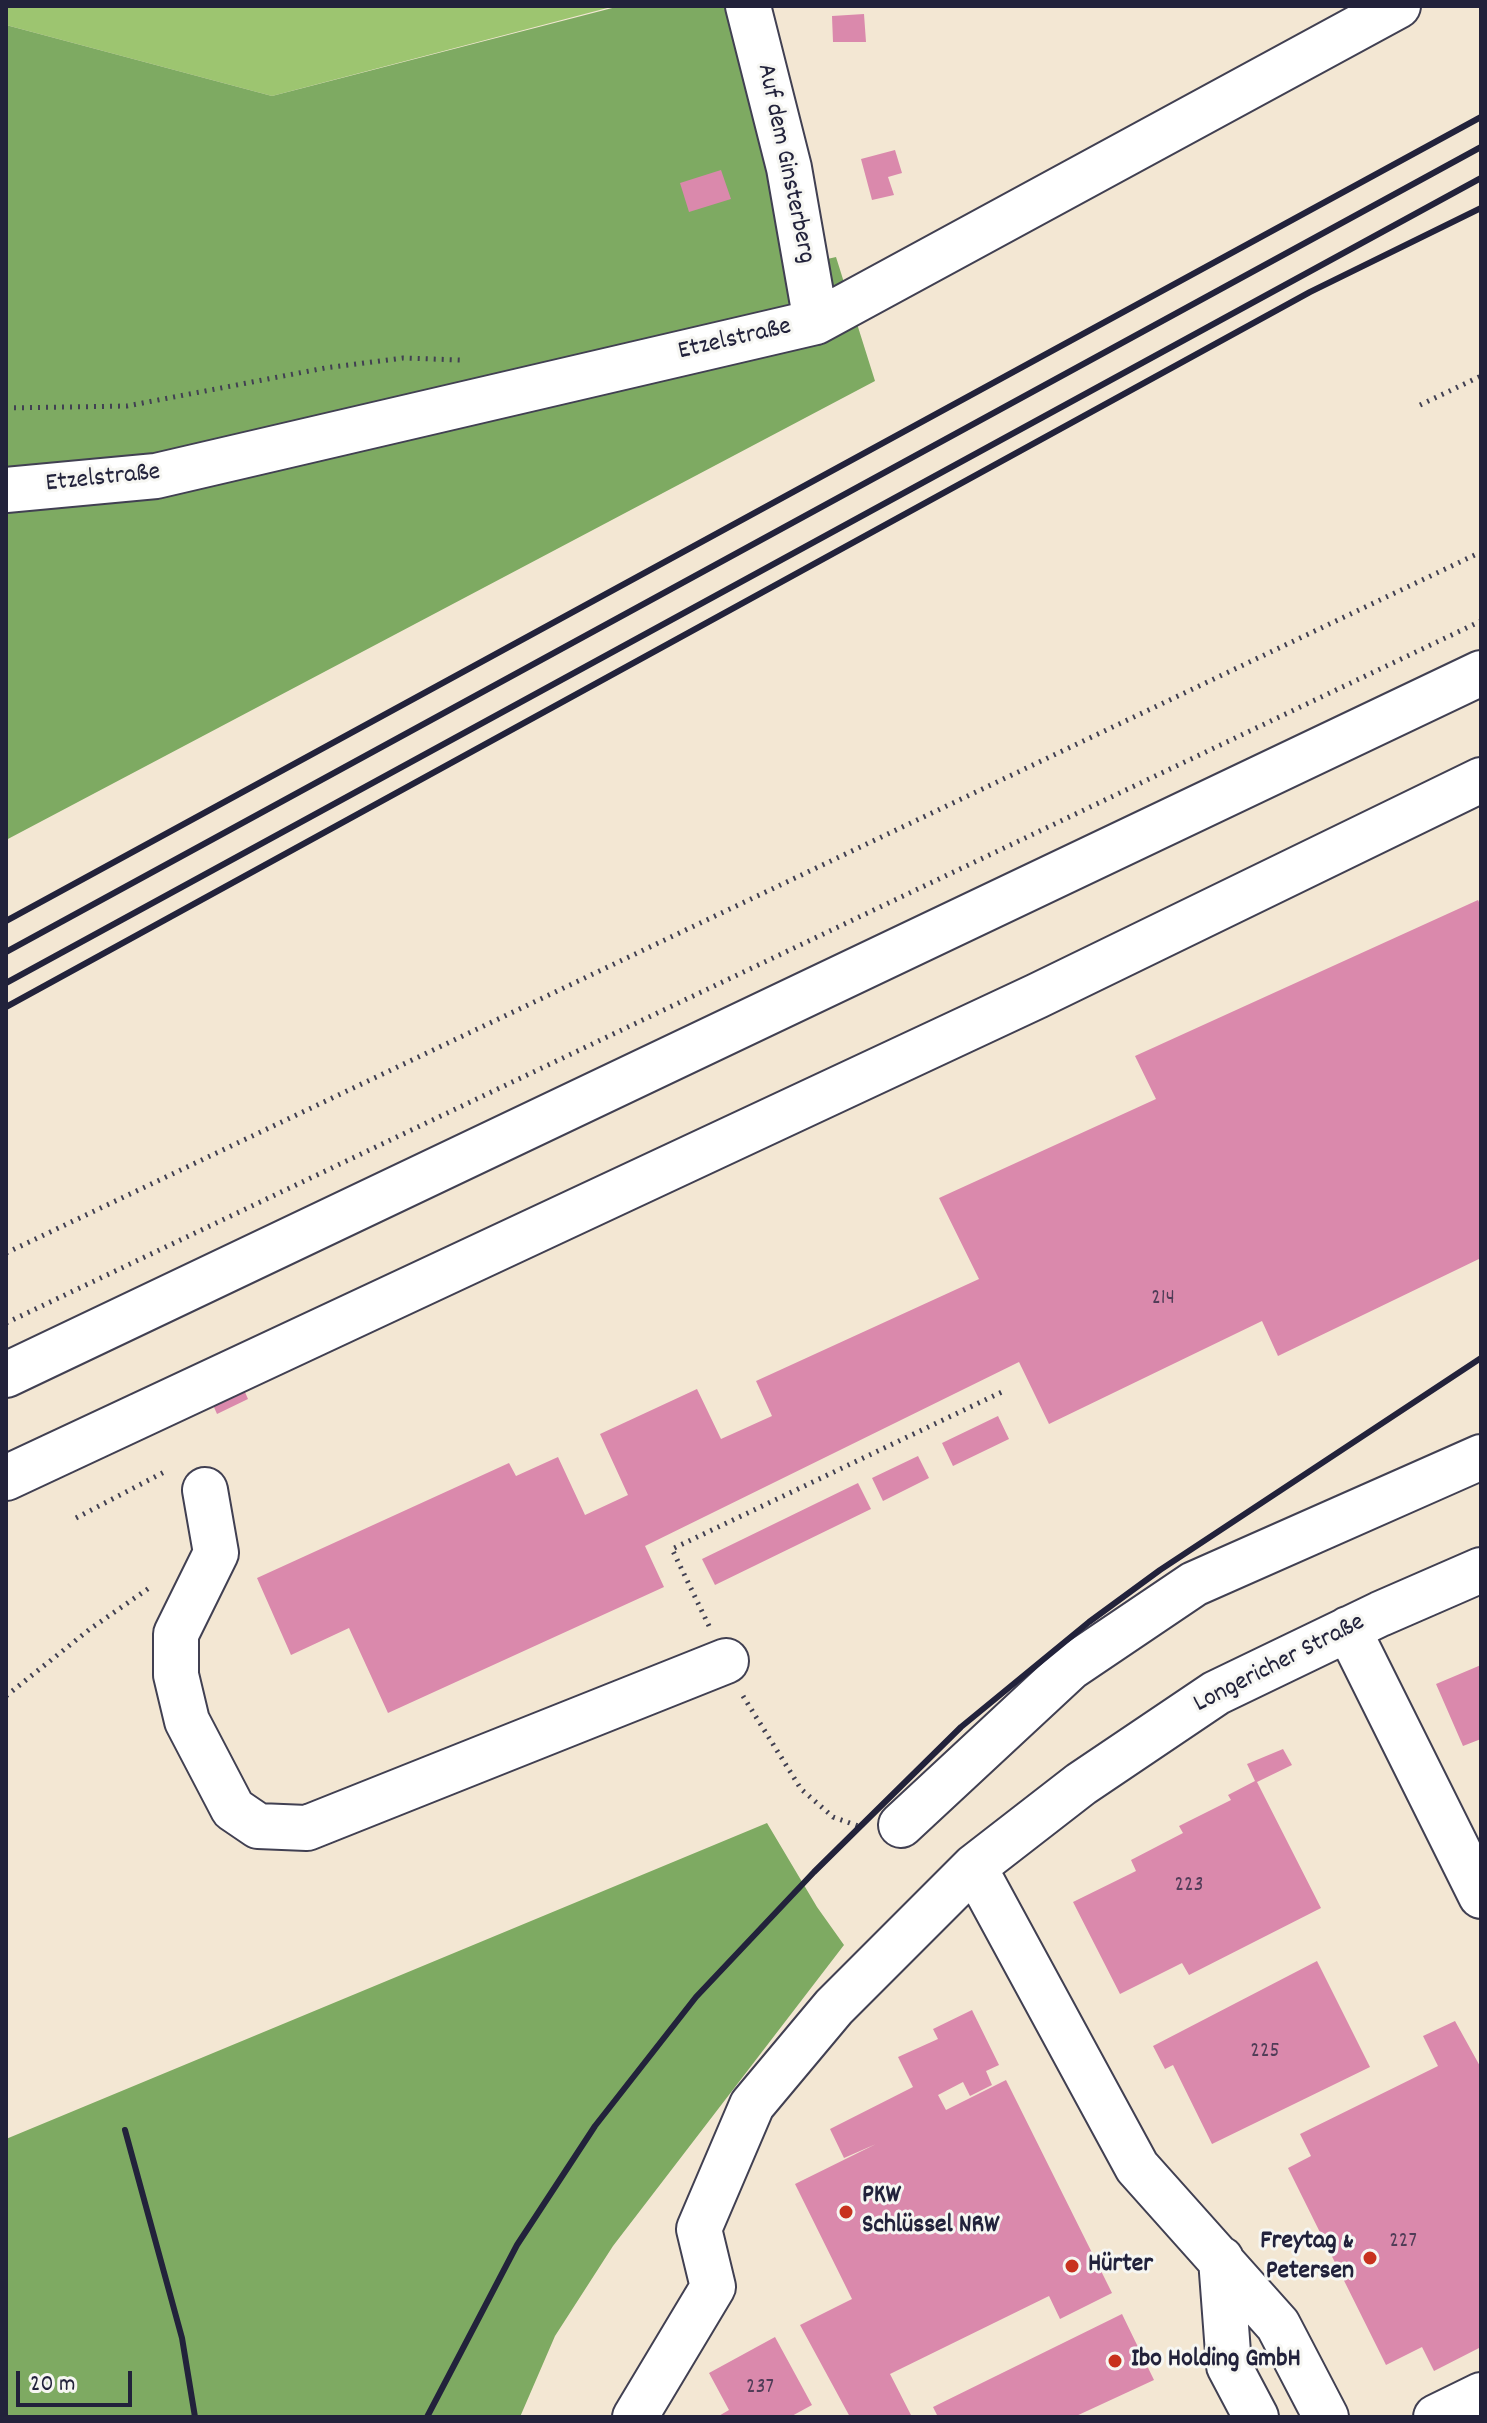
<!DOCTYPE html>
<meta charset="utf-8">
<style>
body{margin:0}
#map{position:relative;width:1487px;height:2423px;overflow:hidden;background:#f3e7d3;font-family:Dekko,sans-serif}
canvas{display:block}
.frame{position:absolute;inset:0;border:8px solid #22223b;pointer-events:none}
.scale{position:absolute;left:16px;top:2371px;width:116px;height:36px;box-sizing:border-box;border:4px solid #22223b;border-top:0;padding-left:10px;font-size:24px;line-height:28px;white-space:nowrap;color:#22223b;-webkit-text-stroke:6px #f6f6f2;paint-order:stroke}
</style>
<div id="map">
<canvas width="1487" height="2423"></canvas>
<div class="frame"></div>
<div class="scale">20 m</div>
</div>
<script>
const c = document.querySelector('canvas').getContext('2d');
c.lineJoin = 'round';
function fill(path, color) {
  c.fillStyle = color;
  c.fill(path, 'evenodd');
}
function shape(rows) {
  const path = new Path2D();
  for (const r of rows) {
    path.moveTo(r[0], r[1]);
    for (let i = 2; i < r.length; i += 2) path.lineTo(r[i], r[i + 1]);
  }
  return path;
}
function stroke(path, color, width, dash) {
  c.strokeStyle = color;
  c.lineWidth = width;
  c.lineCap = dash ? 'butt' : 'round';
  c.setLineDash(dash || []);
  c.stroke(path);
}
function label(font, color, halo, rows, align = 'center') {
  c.font = font + ' Dekko,sans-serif';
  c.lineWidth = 6;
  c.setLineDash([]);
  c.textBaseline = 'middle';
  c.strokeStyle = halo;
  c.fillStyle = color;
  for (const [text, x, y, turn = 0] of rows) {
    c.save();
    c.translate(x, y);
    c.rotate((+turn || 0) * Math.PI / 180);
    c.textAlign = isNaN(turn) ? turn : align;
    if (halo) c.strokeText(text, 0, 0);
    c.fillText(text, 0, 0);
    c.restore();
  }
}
fill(shape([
 [6,6,615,6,272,96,6,25]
]), '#9dc570');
fill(shape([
 [620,6,739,6,810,263,836,257,875,381,6,840,6,25,272,96],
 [767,1823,817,1907,844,1945,613,2246,555,2336,520,2417,6,2417,6,2139]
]), '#7eaa62');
fill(shape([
 [864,14,866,42,833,42,832,16],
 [895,150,902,173,888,177,894,195,872,200,861,159],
 [721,170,731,199,689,212,680,183],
 [1478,900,1481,906,1481,1258,1278,1356,1262,1321,1049,1424,1019,1362,645,1546,664,1587,388,1713,349,1628,291,1655,257,1578,509,1463,516,1476,558,1457,585,1515,628,1495,600,1434,697,1389,721,1439,772,1416,756,1381,979,1279,939,1198,1156,1099,1135,1056],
 [241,1383,248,1399,217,1414,210,1398],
 [998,1416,1009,1439,953,1466,942,1443],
 [918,1456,929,1478,883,1501,872,1478],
 [858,1483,871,1509,715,1585,702,1559],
 [1481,1665,1481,1739,1463,1746,1436,1684],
 [1283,1749,1292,1765,1257,1782,1321,1908,1189,1975,1182,1963,1120,1994,1073,1902,1136,1871,1131,1860,1183,1833,1179,1826,1231,1800,1228,1795,1255,1781,1247,1764],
 [1317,1961,1370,2067,1212,2144,1173,2065,1165,2069,1153,2046],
 [972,2010,999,2065,986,2071,992,2085,970,2096,963,2082,938,2095,946,2110,1006,2080,1112,2293,1060,2319,1049,2296,890,2374,912,2417,850,2417,800,2325,852,2299,795,2184,876,2144,844,2158,830,2129,913,2087,898,2057,938,2039,933,2029],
 [1455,2021,1481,2068,1481,2347,1434,2371,1422,2347,1386,2365,1288,2168,1311,2156,1300,2134,1438,2066,1423,2036],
 [1122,2314,1154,2380,1074,2417,938,2417,933,2407],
 [775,2337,812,2405,790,2417,717,2417,729,2410,709,2373]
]), '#da89ac');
const minor = shape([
 [748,6,789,168,816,322],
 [6,490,156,476,816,322,1398,6],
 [6,1375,1481,673],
 [6,1478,1037,996,1481,780],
 [205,1490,216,1553,176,1634,176,1675,187,1721,233,1809,258,1826,307,1828,726,1661],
 [1348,1629,1481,1896],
 [901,1825,1071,1667,1194,1584,1481,1457],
 [974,1867,1137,2167,1278,2325,1326,2417],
 [1221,2259,1229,2366,1256,2417],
 [635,2417,713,2287,699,2229,752,2105,834,2007,974,1867,1081,1784,1216,1693,1380,1614,1481,1570],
 [1436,2417,1481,2395]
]);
stroke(minor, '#414052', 48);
stroke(shape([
 [1420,405,1481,376],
 [6,408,127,406,325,368,403,358,460,360],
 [6,1253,1481,552],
 [6,1323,1481,621],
 [76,1518,168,1470],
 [709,1626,672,1549,1006,1390],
 [6,1696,90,1629,152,1586],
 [743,1696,801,1789,833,1817,861,1827]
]), '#414052', 5, [2, 6]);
stroke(minor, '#fff', 44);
stroke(shape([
 [6,921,1481,117],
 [6,952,1481,147],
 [6,983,1481,178],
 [6,1007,1310,292,1481,208],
 [125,2130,182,2338,195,2417],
 [427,2417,517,2245,595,2126,696,1997,814,1872,961,1727,1089,1622,1160,1570,1481,1358]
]), '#22223b', 6);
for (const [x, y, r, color] of [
 [846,2212,8,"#c8321e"],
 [1370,2258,8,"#c8321e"],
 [1072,2266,8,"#c8321e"],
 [1115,2361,8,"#c8321e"]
]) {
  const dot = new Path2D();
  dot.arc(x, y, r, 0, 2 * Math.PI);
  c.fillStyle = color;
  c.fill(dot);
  stroke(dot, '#f6f6f2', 3);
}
label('22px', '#503c57', null, [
 ["214",1163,1300],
 ["223",1189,1887],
 ["225",1265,2053],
 ["227",1403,2243],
 ["237",760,2389]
]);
label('26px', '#22223b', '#f6f6f2', [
 ["Auf dem Ginsterberg",784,164,78],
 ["Etzelstraße",735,341,-13],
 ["Etzelstraße",103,480,-6],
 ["Longericher Straße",1280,1665,-27]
]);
label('bold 26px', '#22223b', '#f6f6f2', [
 ["PKW",862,2197],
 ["Schlüssel NRW",862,2227],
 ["Freytag &",1354,2243,"right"],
 ["Petersen",1354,2273,"right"],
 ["Hürter",1088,2266],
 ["Ibo Holding GmbH",1131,2361]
], 'left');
</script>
